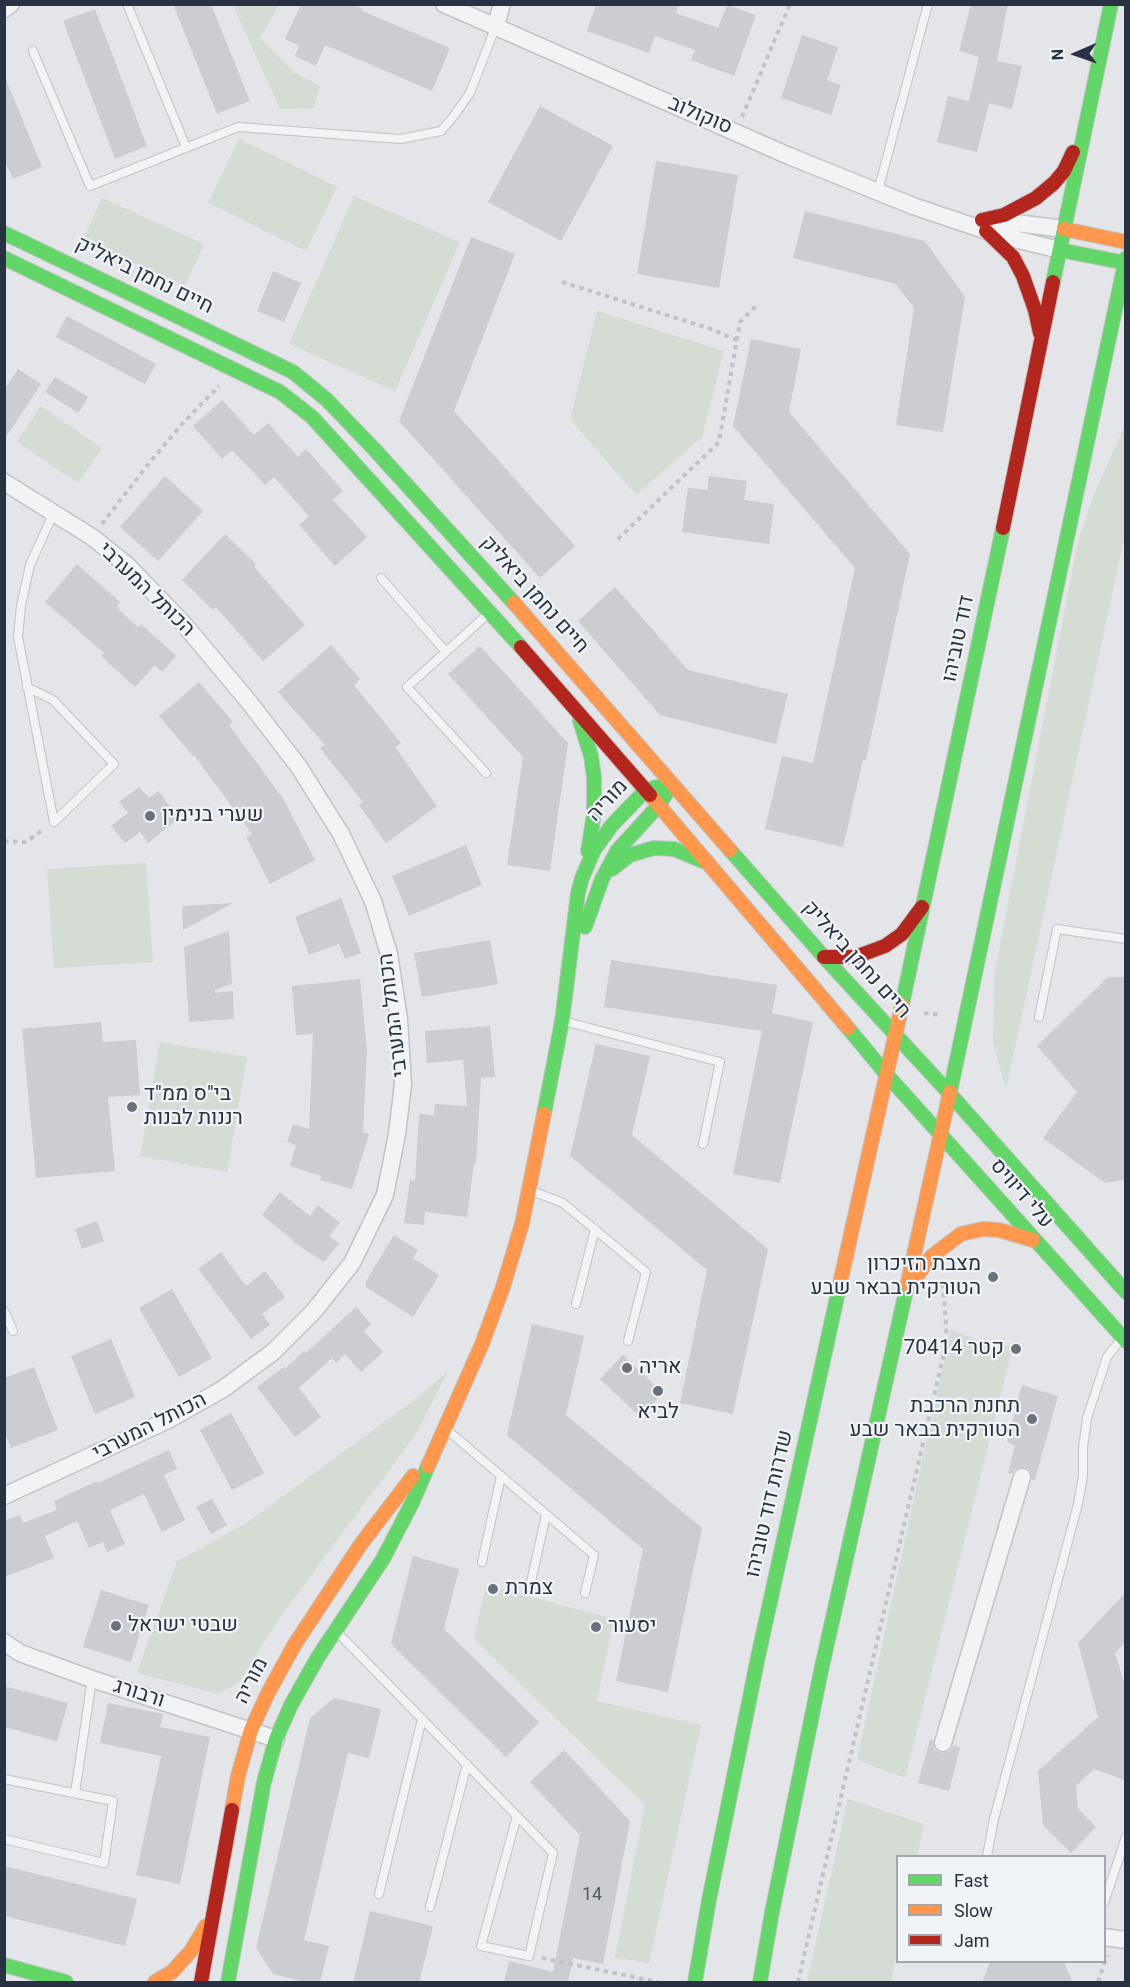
<!DOCTYPE html>
<meta charset="utf-8">
<style>
body{margin:0}
#map{position:relative;width:1130px;height:1987px;overflow:hidden;background:#e3e5e8;font-family:Roboto,sans-serif}
canvas{display:block}
.frame{position:absolute;inset:0;border:6px solid #293242;pointer-events:none}
.legend{position:absolute;left:896px;top:1855px;width:210px;height:108px;box-sizing:border-box;background:#f1f4f7;border:2px solid #a1a6af;margin:0;padding:8px 10px;list-style:none;font-size:18px;color:#293242}
.legend li{display:flex;align-items:center;gap:12px;height:30px}
.legend b{width:30px;border:2px solid #a1a6af}
.north{position:absolute;left:1046px;top:24px;width:60px;height:60px;-webkit-text-stroke:4px #f1f4f7;paint-order:stroke;rotate:268deg;font-size:16px;font-weight:700;line-height:24px;text-align:center;color:#293242}
.north::after{content:'';display:block;margin:auto;width:21px;height:27px;background:#293242;clip-path:polygon(50% 0,100% 100%,50% 72%,0 100%)}
</style>
<div id="map">
<canvas width="1130" height="1987"></canvas>
<div class="frame"></div>
<ul class="legend">
<li><b style="height:8px;background:#63d668"></b>Fast</li>
<li><b style="height:8px;background:#ff974d"></b>Slow</li>
<li><b style="height:8px;background:#b3261e"></b>Jam</li>
</ul>
<div class="north">N</div>
</div>
<script>
const c = document.querySelector('canvas').getContext('2d');
c.lineJoin = 'round';
function fill(path, color) {
  c.fillStyle = color;
  c.fill(path, 'evenodd');
}
function shape(rows) {
  const path = new Path2D();
  for (const r of rows) {
    path.moveTo(r[0], r[1]);
    for (let i = 2; i < r.length; i += 2) path.lineTo(r[i], r[i + 1]);
  }
  return path;
}
function stroke(path, color, width, dash) {
  c.strokeStyle = color;
  c.lineWidth = width;
  c.lineCap = dash ? 'butt' : 'round';
  c.setLineDash(dash || []);
  c.stroke(path);
}
function label(font, color, halo, rows, align = 'center') {
  c.font = font + ' Roboto,Heebo,sans-serif';
  c.lineWidth = 4.5;
  c.setLineDash([]);
  c.textBaseline = 'middle';
  c.strokeStyle = halo;
  c.fillStyle = color;
  for (const [text, x, y, turn = 0] of rows) {
    c.save();
    c.translate(x, y);
    c.rotate((+turn || 0) * Math.PI / 180);
    c.textAlign = isNaN(turn) ? turn : align;
    if (halo) c.strokeText(text, 0, 0);
    c.fillText(text, 0, 0);
    c.restore();
  }
}
fill(shape([
 [233,5,279,5,260,38,295,73,320,86,314,108,280,109],
 [239,139,337,187,306,251,208,203],
 [354,196,460,242,395,391,289,344],
 [102,198,204,244,185,286,83,240],
 [597,311,724,351,702,437,636,495,570,419],
 [41,406,102,448,78,483,17,442],
 [1125,425,1125,534,1006,1089,993,1043,994,976,1078,541,1095,492],
 [146,863,153,962,54,968,47,869],
 [160,1042,247,1057,227,1172,140,1156],
 [951,1329,991,1346,1013,1346,905,1778,857,1760],
 [448,1371,416,1434,281,1616,239,1682,218,1694,137,1673,177,1561,245,1524,417,1398],
 [486,1585,614,1619,597,1701,701,1725,649,1963,615,1958,645,1805,474,1639],
 [848,1799,924,1824,917,1856,898,1856,897,1950,891,1982,807,1982]
]), '#d4dcd3');
fill(shape([
 [173,4,211,4,250,101,217,114],
 [301,4,352,4,363,9,362,11,450,48,432,91,325,45,316,66,295,56,299,46,285,39],
 [596,4,679,4,676,13,718,28,727,5,756,15,734,76,691,60,695,50,655,36,649,53,587,31],
 [971,4,1008,4,997,61,1022,66,1012,109,989,103,977,152,937,142,948,96,969,101,979,57,959,51],
 [95,9,147,146,115,159,63,21],
 [802,35,838,47,827,80,841,85,831,115,781,98],
 [5,77,42,167,13,179,4,160],
 [540,106,613,146,561,241,488,202],
 [656,161,738,175,719,288,637,274],
 [805,211,925,241,965,297,943,432,896,425,914,308,896,284,793,258],
 [471,237,515,254,454,411,575,546,540,578,399,421],
 [273,271,301,283,284,322,257,311],
 [67,316,156,364,145,384,56,337],
 [751,339,801,349,789,412,910,554,866,760,863,760,843,847,765,829,782,756,813,763,855,568,733,426],
 [18,369,41,384,4,440,4,390],
 [55,377,88,397,78,413,45,392],
 [222,400,254,435,268,423,298,457,306,449,343,491,333,500,367,537,335,566,299,525,309,516,274,477,265,485,232,450,222,459,193,426],
 [165,476,203,511,158,561,120,527],
 [709,476,747,481,744,500,774,504,769,544,682,532,688,488,707,490],
 [225,534,256,564,254,567,305,625,263,661,216,607,213,610,182,580],
 [77,564,120,602,117,608,138,627,141,624,176,656,162,672,155,665,135,687,101,656,104,653,45,602],
 [615,587,688,670,788,694,776,744,660,715,578,621],
 [331,645,360,679,354,685,401,743,395,747,437,806,386,843,359,805,363,802,320,748,325,745,278,692],
 [480,646,568,743,550,871,507,865,523,757,448,674],
 [199,682,233,722,229,725,284,800,315,860,270,884,246,837,252,834,194,755,193,756,159,716],
 [139,787,149,798,158,791,179,818,148,843,140,832,125,843,111,826,128,813,119,802],
 [466,845,482,885,409,916,392,876],
 [341,898,361,953,345,959,339,944,309,955,295,917],
 [233,903,183,930,182,906],
 [229,931,232,984,215,990,215,993,233,991,234,1019,189,1022,184,947],
 [490,940,498,984,422,997,414,953],
 [611,960,777,985,772,1013,813,1022,780,1183,733,1174,762,1031,604,1007],
 [1108,977,1125,977,1124,1180,1105,1183,1043,1138,1077,1092,1037,1046],
 [360,979,367,1050,363,1132,369,1134,352,1189,320,1180,321,1176,290,1166,296,1145,287,1142,293,1124,309,1129,313,1034,296,1035,292,986],
 [101,1022,103,1042,136,1040,140,1095,108,1097,115,1171,36,1178,22,1029],
 [490,1026,495,1077,481,1078,476,1163,474,1163,467,1217,425,1212,424,1225,404,1223,410,1180,415,1181,419,1114,434,1115,435,1104,467,1106,463,1060,427,1063,425,1031],
 [596,1044,650,1056,632,1135,768,1249,733,1414,680,1403,707,1270,570,1156],
 [280,1192,310,1216,318,1205,340,1223,329,1236,339,1244,324,1262,292,1241,293,1240,262,1215],
 [97,1221,104,1241,82,1249,75,1229],
 [394,1235,418,1250,413,1258,439,1275,413,1317,366,1287,366,1281],
 [221,1252,246,1286,265,1271,285,1297,262,1314,270,1325,251,1339,198,1269],
 [172,1289,212,1358,179,1377,139,1308],
 [356,1307,371,1324,364,1331,383,1352,361,1372,345,1354,336,1363,332,1358,299,1388,321,1417,295,1437,257,1387,284,1367,285,1369,304,1351,306,1353],
 [532,1324,584,1336,566,1415,702,1528,668,1692,616,1681,643,1549,507,1435],
 [111,1339,135,1397,95,1414,71,1356],
 [623,1355,663,1393,640,1417,600,1379],
 [34,1367,58,1430,11,1448,4,1430,4,1378],
 [1022,1385,1058,1396,1035,1480,1032,1480,1030,1470,1024,1467,1015,1469,1012,1474,1008,1473,1015,1445,1007,1442],
 [231,1413,264,1473,232,1490,200,1430],
 [169,1450,177,1469,164,1475,185,1520,162,1532,144,1494,110,1510,125,1544,107,1552,103,1542,89,1548,77,1521,45,1536,54,1558,4,1577,4,1521,20,1515,23,1523,57,1510,54,1501,97,1481,98,1483],
 [212,1499,227,1525,211,1534,196,1507],
 [413,1556,459,1569,444,1629,539,1722,506,1757,391,1644],
 [101,1590,149,1605,131,1662,83,1647],
 [1125,1593,1125,1642,1115,1653,1123,1680,1125,1681,1125,1780,1094,1769,1076,1786,1078,1809,1096,1827,1071,1853,1043,1825,1038,1771,1098,1717,1078,1643],
 [4,1686,68,1703,57,1741,4,1727],
 [334,1698,381,1709,369,1758,348,1753,304,1940,329,1946,320,1983,309,1983,273,1974,256,1948,310,1718],
 [108,1703,163,1714,160,1727,210,1737,180,1884,136,1875,161,1756,100,1743],
 [930,1739,933,1740,935,1750,941,1753,950,1751,953,1745,960,1747,949,1791,918,1783],
 [564,1750,630,1821,603,1964,573,1958,568,1983,504,1983,509,1961,553,1972,580,1835,530,1782],
 [4,1866,137,1899,125,1946,4,1916],
 [370,1911,433,1926,419,1983,353,1983],
 [990,1962,1064,1962,1073,1983,982,1983]
]), '#cbcdd0');
const lane = shape([
 [127,4,186,147],
 [33,51,90,186,238,127,400,139,441,131,453,117,470,93,495,28],
 [878,191,928,4],
 [54,512,30,565,21,606,18,637,54,822],
 [381,578,446,652],
 [27,687,53,700,114,764,54,822],
 [486,773,407,687,489,613],
 [1039,1017,1057,929,1126,939],
 [563,1021,720,1062,703,1144],
 [532,1191,563,1203,646,1272,628,1341],
 [576,1304,595,1229],
 [4,1311,13,1331],
 [446,1429,594,1555,585,1593],
 [482,1562,501,1476],
 [531,1582,546,1515],
 [338,1633,517,1816,553,1853,529,1956,481,1946,517,1816],
 [4,1779,113,1801,104,1863,4,1839],
 [75,1793,92,1679],
 [987,1856,994,1819,1078,1504,1083,1476,1083,1448,1087,1418,1107,1357,1122,1338],
 [379,1894,422,1719],
 [1104,1903,1126,1837],
 [430,1907,467,1764]
]);
const street = shape([
 [444,4,789,156,913,206,1002,236,1060,250],
 [4,9,11,4],
 [495,28,502,4],
 [1000,221,1064,229],
 [4,482,92,537,128,566,183,623,249,702,299,767,341,834,373,901,389,954,399,1019,403,1084,397,1134,385,1195,352,1263,314,1311,273,1352,223,1389,168,1420,4,1496],
 [4,1642,20,1653,92,1679,276,1739],
 [943,1743,1022,1477],
 [1104,1937,1126,1940]
]);
const fast = shape([
 [4,233,293,372,327,400,374,449,514,603],
 [1060,250,1126,263],
 [4,258,280,392,312,417,521,647],
 [1053,282,1111,4],
 [580,721,591,756,594,777,594,814,588,851],
 [730,850,824,957,950,1094,1126,1292],
 [612,869,630,855,654,848,674,849,703,861],
 [585,927,602,879,617,851,659,805,667,792],
 [902,1005,1003,528],
 [848,1028,887,1075,1126,1341],
 [950,1092,1126,258],
 [544,1114,562,1021,578,893,582,878,594,850,612,825,646,790,661,786],
 [4,1965,66,1982],
 [228,1982,264,1782,276,1739,291,1705,318,1657,383,1559,413,1501,428,1466],
 [695,1982,709,1900,758,1657,841,1279],
 [760,1982,772,1912,821,1671,908,1282]
]);
const slow = shape([
 [1064,229,1126,242],
 [514,603,730,850],
 [650,795,848,1028],
 [841,1279,902,1005],
 [908,1282,950,1092],
 [909,1286,932,1256,961,1234,983,1229,999,1230,1033,1240],
 [428,1466,482,1344,503,1287,522,1224,544,1114],
 [232,1810,238,1776,251,1730,268,1693,295,1644,361,1544,413,1476],
 [155,1982,172,1972,191,1951,206,1926]
]);
const jam = shape([
 [982,220,1004,215,1036,198,1054,183,1064,171,1073,152],
 [986,231,1013,257,1023,276,1035,310,1040,333],
 [1003,528,1053,282],
 [521,647,650,795],
 [824,957,855,957,885,946,902,934,922,907],
 [201,1982,232,1810]
]);
stroke(lane, '#c1c3c6', 10);
stroke(street, '#c1c3c6', 19);
stroke(fast, '#c1c3c6', 16);
stroke(slow, '#c1c3c6', 16);
stroke(jam, '#c1c3c6', 16);
stroke(shape([
 [742,117,790,4],
 [562,282,708,328,737,340],
 [102,524,150,462,184,422,219,386],
 [618,539,719,442,740,322,757,305],
 [4,841,26,842,44,829],
 [924,1013,941,1015],
 [542,1958,658,1982],
 [798,1982,947,1340,943,1283],
 [1098,1982,1107,1955]
]), '#c2c3c8', 4, [4.5, 4.5]);
stroke(lane, '#f2f3f5', 8);
stroke(street, '#f2f3f5', 16);
stroke(fast, '#63d668', 14);
stroke(slow, '#ff974d', 14);
stroke(jam, '#b3261e', 14);
for (const [x, y, r, color] of [
 [150,816,6,"#6a717c"],
 [132,1107,6,"#6a717c"],
 [993,1277,6,"#6a717c"],
 [1016,1349,6,"#6a717c"],
 [627,1368,6,"#6a717c"],
 [658,1391,6,"#6a717c"],
 [1032,1419,6,"#6a717c"],
 [493,1589,6,"#6a717c"],
 [116,1626,6,"#6a717c"],
 [596,1627,6,"#6a717c"]
]) {
  const dot = new Path2D();
  dot.arc(x, y, r, 0, 2 * Math.PI);
  c.fillStyle = color;
  c.fill(dot);
  stroke(dot, '#f1f4f7', 2);
}
label('18px', '#525a66', null, [
 ["14",592,1895]
]);
label('21px', '#293242', '#f1f4f7', [
 ["סוקולוב",700,116,23],
 ["חיים נחמן ביאליק",144,276,26],
 ["הכותל המערבי",146,590,44],
 ["חיים נחמן ביאליק",534,595,48],
 ["דוד טוביהו",959,639,-78],
 ["מוריה",608,801,-47],
 ["חיים נחמן ביאליק",856,960,48],
 ["הכותל המערבי",394,1015,-97],
 ["עלי דיוויס",1021,1194,49],
 ["הכותל המערבי",150,1427,-27],
 ["שדרות דוד טוביהו",770,1504,-77],
 ["מוריה",252,1681,-63],
 ["ורבורג",139,1694,18]
]);
label('21px', '#293242', '#f1f4f7', [
 ["שערי בנימין",162,816],
 ["בי\"ס ממ\"ד",144,1095],
 ["רננות לבנות",144,1119],
 ["מצבת הזיכרון",981,1265,"right"],
 ["הטורקית בבאר שבע",981,1289,"right"],
 ["קטר 70414",1004,1349,"right"],
 ["אריה",639,1368],
 ["תחנת הרכבת",1020,1407,"right"],
 ["הטורקית בבאר שבע",1020,1431,"right"],
 ["לביא",658,1413,"center"],
 ["צמרת",505,1589],
 ["שבטי ישראל",128,1626],
 ["יסעור",608,1627]
], 'left');
</script>
